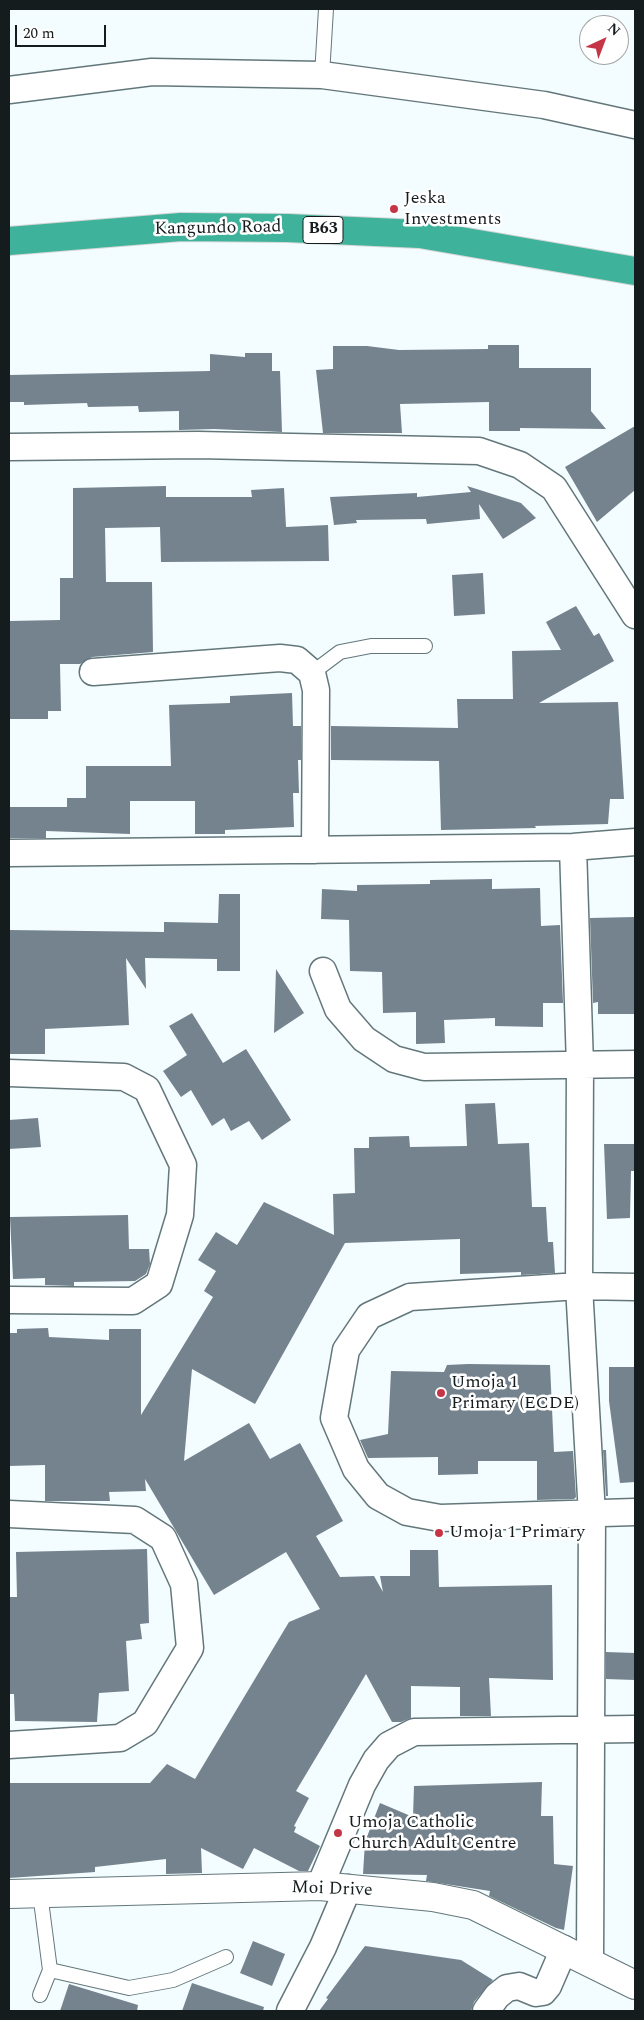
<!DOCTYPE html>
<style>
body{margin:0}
#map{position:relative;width:644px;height:2020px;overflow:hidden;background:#f3fcfe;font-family:Spectral,serif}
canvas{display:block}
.frame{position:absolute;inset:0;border:10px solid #141c1e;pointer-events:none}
.north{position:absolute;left:579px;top:15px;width:50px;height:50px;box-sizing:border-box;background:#fff;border:1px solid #a1a4a5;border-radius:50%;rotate:43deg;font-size:14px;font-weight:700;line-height:20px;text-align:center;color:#141c1e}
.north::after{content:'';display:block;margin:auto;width:18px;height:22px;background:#c53546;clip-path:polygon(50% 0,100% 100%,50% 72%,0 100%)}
.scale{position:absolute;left:15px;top:25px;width:91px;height:22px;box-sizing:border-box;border:2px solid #141c1e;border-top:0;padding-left:6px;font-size:15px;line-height:18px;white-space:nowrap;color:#141c1e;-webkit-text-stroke:4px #fff;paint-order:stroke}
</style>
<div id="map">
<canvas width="644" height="2020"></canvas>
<div class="frame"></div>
<div class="north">N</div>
<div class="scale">20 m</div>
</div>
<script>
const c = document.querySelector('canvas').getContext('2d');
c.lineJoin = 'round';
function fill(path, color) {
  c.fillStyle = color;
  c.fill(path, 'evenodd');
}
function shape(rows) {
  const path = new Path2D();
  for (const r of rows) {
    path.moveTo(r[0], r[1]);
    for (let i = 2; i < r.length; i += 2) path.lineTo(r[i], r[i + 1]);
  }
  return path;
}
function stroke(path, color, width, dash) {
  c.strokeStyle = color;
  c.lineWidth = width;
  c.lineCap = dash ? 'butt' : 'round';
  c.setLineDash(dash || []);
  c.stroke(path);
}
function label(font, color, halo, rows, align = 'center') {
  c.font = font + ' Spectral,serif';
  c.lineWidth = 5;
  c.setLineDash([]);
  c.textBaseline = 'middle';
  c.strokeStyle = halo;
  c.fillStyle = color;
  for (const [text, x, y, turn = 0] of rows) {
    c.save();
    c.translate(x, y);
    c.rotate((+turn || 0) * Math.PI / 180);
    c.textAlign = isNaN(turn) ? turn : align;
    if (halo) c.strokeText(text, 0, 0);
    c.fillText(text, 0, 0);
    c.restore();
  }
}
fill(shape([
 [488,345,519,345,519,368,591,368,591,411,606,429,520,428,520,431,489,431,489,402,400,404,402,433,323,433,316,370,333,369,333,346,367,346,399,350,488,349],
 [245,353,272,353,272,371,280,371,282,432,214,429,179,430,179,411,139,412,138,406,88,407,87,403,24,405,24,402,9,402,9,375,210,371,210,354,245,357],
 [635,426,635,490,597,522,565,467],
 [166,486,166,497,252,497,251,490,284,488,286,527,328,525,329,561,161,562,160,527,105,528,106,582,152,582,153,652,92,657,80,664,60,664,61,711,48,711,48,719,9,719,9,621,60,620,60,578,73,578,73,488],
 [467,486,521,503,536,518,503,539,479,504,480,519,427,524,426,519,356,520,357,523,334,525,330,497,417,493,417,497,471,492],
 [483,573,485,614,454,616,452,575],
 [576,606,594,636,599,633,614,661,539,703,618,702,624,799,610,799,608,824,535,826,536,828,441,830,439,761,331,760,331,726,458,728,457,699,513,699,512,651,561,650,546,622],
 [292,693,293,726,301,726,301,760,298,760,299,793,293,793,294,827,225,830,225,834,195,834,195,801,130,801,130,834,46,831,46,838,9,838,9,807,67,807,67,798,86,798,86,766,171,766,169,705,230,703,230,696],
 [492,879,492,889,540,888,541,926,560,925,563,1003,543,1003,543,1027,495,1026,495,1018,444,1020,445,1043,416,1044,416,1012,383,1013,382,972,350,971,349,920,321,919,322,889,357,891,357,885,430,884,430,880],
 [219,894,240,894,240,971,217,971,217,959,145,958,146,989,126,958,129,1025,45,1029,45,1054,9,1054,9,930,164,932,164,922,218,923],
 [635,917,635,1014,598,1014,598,1002,593,1003,590,918],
 [276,969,304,1013,274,1033],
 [192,1013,223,1063,246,1049,291,1120,262,1140,249,1121,231,1131,224,1118,212,1126,191,1090,181,1097,163,1071,187,1055,169,1026],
 [495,1103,498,1144,529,1143,532,1207,546,1207,548,1242,553,1242,555,1273,521,1275,521,1272,460,1274,460,1239,345,1243,255,1404,192,1369,184,1461,249,1423,270,1459,300,1443,343,1521,316,1536,340,1577,374,1576,383,1592,380,1576,410,1576,410,1550,438,1550,439,1587,552,1585,553,1680,489,1678,491,1716,460,1716,460,1687,411,1686,411,1718,401,1722,392,1722,366,1674,296,1791,309,1798,294,1826,296,1827,294,1832,320,1846,308,1871,299,1871,254,1848,243,1869,201,1848,202,1873,166,1874,166,1859,95,1867,95,1872,9,1878,9,1783,150,1783,167,1764,195,1779,289,1622,320,1609,286,1552,214,1595,145,1479,146,1491,109,1492,110,1501,45,1501,45,1465,9,1466,9,1333,17,1333,17,1329,48,1328,49,1337,109,1340,109,1329,141,1329,141,1415,213,1297,204,1291,216,1271,198,1260,216,1232,237,1245,264,1202,334,1235,333,1194,355,1193,354,1148,369,1148,369,1137,409,1136,410,1147,467,1146,465,1104],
 [38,1118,41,1147,9,1149,9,1120],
 [604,1144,635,1144,635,1171,631,1171,630,1218,607,1219],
 [128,1215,129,1249,149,1249,150,1264,146,1274,135,1281,74,1282,74,1286,45,1285,45,1278,13,1279,10,1217],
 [468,1364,550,1365,554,1452,573,1451,576,1497,574,1499,537,1500,537,1461,478,1461,478,1474,438,1475,438,1457,368,1458,360,1440,388,1434,391,1371,444,1372,447,1365],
 [609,1367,635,1367,635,1482,620,1483,609,1401],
 [603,1450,606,1450,608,1496,606,1496],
 [147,1549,149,1623,140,1624,142,1639,126,1641,129,1691,99,1693,97,1722,15,1721,14,1694,9,1694,9,1597,17,1597,16,1552],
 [606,1652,635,1653,635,1680,606,1679],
 [542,1782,541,1816,553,1816,554,1864,573,1866,564,1930,556,1928,489,1896,490,1891,426,1881,427,1875,363,1874,365,1842,380,1803,413,1817,414,1786],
 [253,1941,285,1954,272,1986,240,1973],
 [365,1946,461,1960,493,1980,474,2002,471,2011,319,2011,328,1999,326,1998],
 [192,1983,264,2007,263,2011,182,2011],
 [69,1984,138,2005,137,2011,60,2011]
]), '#75838f');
const lane = shape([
 [322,75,326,9],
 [312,673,340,652,371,646,425,646],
 [40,1893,50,1970,40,1995],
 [50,1970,129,1988,173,1980,226,1957]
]);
const street = shape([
 [9,90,152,72,322,75,544,105,635,125],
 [9,447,198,445,479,451,520,465,554,488,635,615],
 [93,672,280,658,297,660,312,673,316,690,315,850],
 [573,847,580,1066,579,1286,592,1515,590,1961],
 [9,853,573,847,635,842],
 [323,971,338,1009,364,1039,394,1059,424,1067,635,1064],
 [9,1073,124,1077,147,1089,183,1165,180,1215,159,1284,133,1301,9,1300],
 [635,1287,579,1286,410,1297,369,1316,346,1350,334,1418,356,1469,378,1496,407,1512,440,1518,635,1512],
 [9,1514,135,1520,163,1538,184,1584,190,1648,145,1723,120,1738,9,1745],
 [320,1886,362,1785,376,1760,389,1745,414,1732,635,1729],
 [290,2011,323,1947,348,1888],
 [486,2011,497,1996,507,1988,519,1986,536,1993,543,1992,548,1986,564,1949]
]);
const secondary = shape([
 [9,1894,320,1886,433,1897,473,1905,635,1985]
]);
const highway = shape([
 [9,241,181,227,287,228,420,234,635,271]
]);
stroke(lane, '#63777b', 16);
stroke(street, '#63777b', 29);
stroke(secondary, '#63777b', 30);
stroke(highway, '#d5d6d6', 30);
stroke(lane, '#fff', 14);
stroke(street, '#fff', 26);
stroke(secondary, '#fff', 28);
stroke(highway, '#3eb29a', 28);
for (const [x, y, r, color] of [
 [394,209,5,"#c53546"],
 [441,1393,5,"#c53546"],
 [439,1533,5,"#c53546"],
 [338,1833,5,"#c53546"]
]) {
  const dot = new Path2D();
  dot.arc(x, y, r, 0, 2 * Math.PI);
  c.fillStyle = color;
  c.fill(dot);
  stroke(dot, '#fff', 2);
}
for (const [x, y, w] of [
 [323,230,40]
]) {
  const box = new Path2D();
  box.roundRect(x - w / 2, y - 13.5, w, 27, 4);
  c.fillStyle = '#fff';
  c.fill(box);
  stroke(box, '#141c1e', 1);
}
label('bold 16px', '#141c1e', null, [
 ["B63",323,230]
]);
label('18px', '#141c1e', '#fff', [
 ["Jeska",404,199],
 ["Investments",404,220],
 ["Umoja 1",451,1383],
 ["Primary (ECDE)",451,1404],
 ["Umoja 1 Primary",449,1533],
 ["Umoja Catholic",348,1823],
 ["Church Adult Centre",348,1844]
], 'left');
label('18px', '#141c1e', '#fff', [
 ["Kangundo Road",218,229,-1],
 ["Moi Drive",332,1890,2]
]);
</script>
